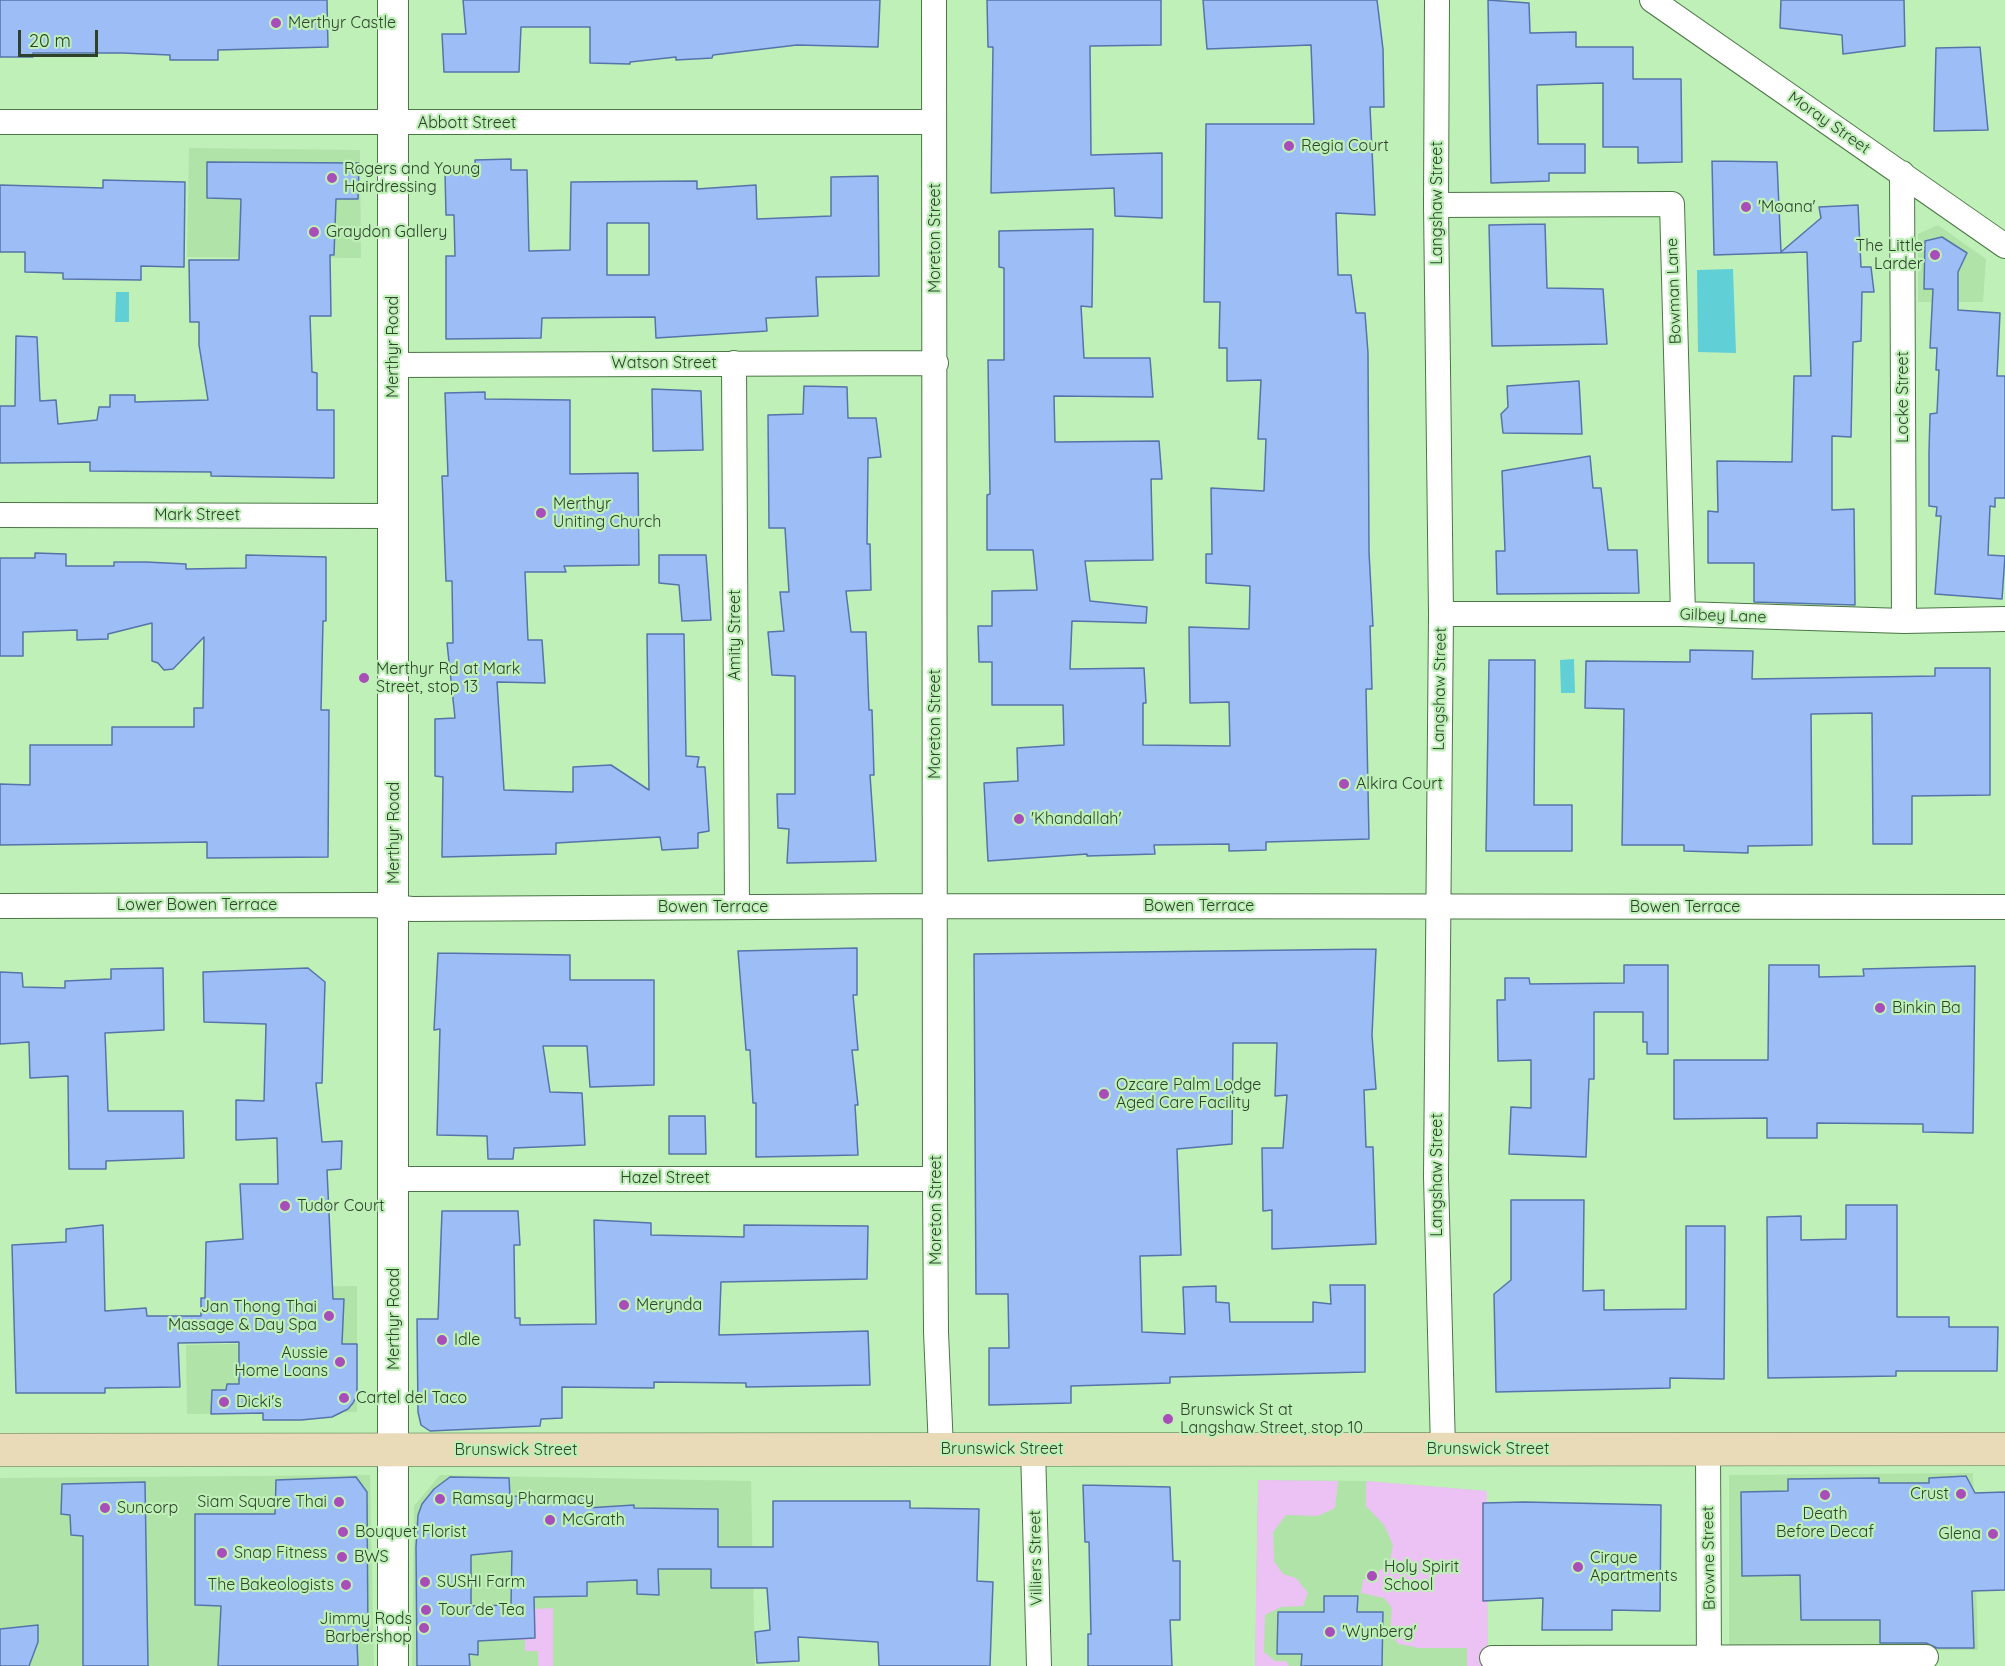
<!DOCTYPE html>
<style>
body{margin:0}
#map{position:relative;width:2005px;height:1666px;overflow:hidden;background:#bff0b8;font-family:Quicksand,sans-serif}
canvas{display:block}
.scale{position:absolute;left:18px;top:30px;width:80px;height:27px;box-sizing:border-box;border:3px solid #2d412b;border-top:0;padding-left:8px;font-size:18px;line-height:21px;white-space:nowrap;color:#2d412b;-webkit-text-stroke:4px #bff0b8;paint-order:stroke}
</style>
<div id="map">
<canvas width="2005" height="1666"></canvas>
<div class="scale">20 m</div>
</div>
<script>
const c = document.querySelector('canvas').getContext('2d');
c.lineJoin = 'round';
function fill(path, color) {
  c.fillStyle = color;
  c.fill(path, 'evenodd');
}
function shape(rows) {
  const path = new Path2D();
  for (const r of rows) {
    path.moveTo(r[0], r[1]);
    for (let i = 2; i < r.length; i += 2) path.lineTo(r[i], r[i + 1]);
  }
  return path;
}
function stroke(path, color, width, dash) {
  c.strokeStyle = color;
  c.lineWidth = width;
  c.lineCap = dash ? 'butt' : 'round';
  c.setLineDash(dash || []);
  c.stroke(path);
}
function label(font, color, halo, rows, align = 'center') {
  c.font = font + ' Quicksand,sans-serif';
  c.lineWidth = 4.5;
  c.setLineDash([]);
  c.textBaseline = 'middle';
  c.strokeStyle = halo;
  c.fillStyle = color;
  for (const [text, x, y, turn = 0] of rows) {
    c.save();
    c.translate(x, y);
    c.rotate((+turn || 0) * Math.PI / 180);
    c.textAlign = isNaN(turn) ? turn : align;
    if (halo) c.strokeText(text, 0, 0);
    c.fillText(text, 0, 0);
    c.restore();
  }
}
fill(shape([
 [189,148,360,150,361,258,187,257],
 [1938,225,1986,259,1983,302,1918,302,1918,234],
 [357,1286,357,1412,187,1414,186,1345,277,1343,278,1287],
 [1973,1473,1978,1650,1729,1652,1729,1475],
 [370,1475,374,1666,0,1666,0,1478],
 [440,1475,751,1481,755,1666,412,1666,414,1506],
 [1258,1480,1366,1481,1487,1491,1482,1666,1255,1666]
]), '#b0e3a8');
fill(shape([
 [1258,1480,1338,1481,1335,1508,1318,1516,1286,1515,1273,1532,1274,1561,1283,1574,1296,1578,1308,1593,1303,1606,1281,1607,1265,1615,1264,1652,1275,1661,1286,1661,1289,1666,1255,1666],
 [1366,1481,1487,1491,1488,1651,1482,1666,1467,1666,1467,1648,1419,1648,1399,1644,1390,1635,1392,1608,1384,1598,1361,1593,1363,1580,1389,1565,1393,1545,1384,1525,1366,1506],
 [553,1608,553,1666,538,1666,538,1651,525,1651,525,1640,512,1639,534,1609]
]), '#ecc1f3');
fill(shape([
 [1733,269,1736,353,1698,352,1697,270],
 [116,292,129,292,129,322,115,322],
 [1574,659,1575,693,1561,693,1560,660]
]), '#60cfd6');
const building = shape([
 [0,0,327,0,328,47,218,50,218,60,170,60,170,55,122,53,33,53,33,57,0,57,0,0],
 [463,0,880,0,878,47,797,45,713,55,712,58,676,60,676,57,630,62,630,64,590,63,590,27,521,27,519,72,444,72,442,34,466,34,463,0],
 [987,0,1161,0,1161,45,1090,46,1091,155,1162,153,1162,218,1115,216,1114,188,991,193,993,47,988,47,987,0],
 [1203,0,1377,0,1383,49,1384,107,1370,107,1375,215,1336,213,1338,275,1351,275,1356,313,1365,313,1368,353,1369,552,1373,626,1370,626,1372,689,1366,689,1369,839,1266,842,1266,850,1229,851,1229,844,1154,845,1155,854,1087,856,1087,854,988,861,984,783,1018,781,1017,748,1064,745,1063,705,992,705,992,662,979,662,978,626,992,626,992,591,1037,590,1033,550,987,550,987,495,990,494,988,360,1004,360,1004,268,999,267,999,231,1093,229,1092,307,1081,306,1084,358,1150,358,1153,397,1054,396,1055,442,1159,441,1162,479,1151,479,1153,560,1085,561,1090,601,1147,607,1146,623,1072,621,1070,669,1144,668,1146,703,1143,703,1143,745,1230,746,1229,702,1190,703,1189,627,1249,629,1250,586,1206,583,1206,554,1212,554,1211,488,1264,491,1266,439,1258,439,1261,380,1227,381,1227,348,1219,348,1220,302,1204,302,1206,124,1314,124,1311,45,1207,49,1203,0],
 [1488,0,1529,3,1530,33,1576,32,1576,47,1633,47,1633,79,1681,79,1682,162,1638,163,1638,147,1603,147,1603,83,1537,85,1538,144,1585,144,1585,173,1549,173,1549,181,1491,183,1488,0],
 [1781,0,1904,0,1905,46,1843,54,1842,35,1780,28,1781,0],
 [1980,47,1988,130,1934,131,1936,48,1980,47],
 [511,159,511,170,527,170,529,251,570,250,571,182,697,181,697,189,756,185,757,219,831,216,831,177,878,176,879,276,816,277,818,316,766,318,767,331,656,338,655,317,542,318,541,338,446,339,446,256,455,256,454,215,446,215,445,172,475,171,475,160,511,159],
 [607,223,649,223,649,275,607,275,607,223],
 [1712,161,1777,162,1781,252,1821,218,1819,207,1858,205,1861,267,1871,267,1874,292,1862,292,1861,341,1853,342,1851,437,1832,436,1832,510,1854,509,1855,605,1754,602,1754,563,1708,563,1708,511,1718,512,1717,461,1792,462,1794,376,1811,376,1807,252,1714,255,1712,161],
 [207,162,359,163,358,199,336,199,334,255,330,255,331,316,310,316,312,372,317,373,317,410,334,410,334,478,211,476,211,472,90,471,90,462,0,463,0,406,15,406,16,336,37,337,40,401,56,400,58,424,97,420,99,407,110,407,110,395,135,395,135,402,208,400,199,345,199,322,190,322,189,260,239,260,241,199,207,198,207,162],
 [103,180,185,182,184,267,141,266,141,280,63,279,63,273,25,272,25,252,0,252,0,185,103,188,103,180],
 [1545,224,1547,288,1603,289,1607,344,1492,346,1489,225,1545,224],
 [1942,237,1967,253,1958,272,1958,310,2000,313,1997,376,2005,376,2005,498,1995,498,1995,507,1990,506,1988,555,2005,556,2002,599,1935,594,1941,516,1936,516,1937,507,1929,506,1929,452,1930,414,1937,413,1939,370,1936,370,1937,348,1930,348,1933,289,1924,289,1925,241,1942,237],
 [1579,381,1582,434,1503,433,1501,414,1508,407,1507,386,1579,381],
 [804,386,847,387,848,418,876,418,881,457,868,458,867,544,870,544,871,590,846,591,851,632,866,632,869,710,872,710,874,775,870,775,876,861,787,863,789,829,778,828,777,794,795,794,795,676,772,675,768,632,784,631,780,592,789,592,785,528,769,528,768,415,803,414,804,386],
 [652,389,701,391,703,450,653,451,652,389],
 [485,392,485,399,570,400,570,474,638,473,639,565,564,566,566,572,525,572,528,640,542,640,545,683,497,682,504,790,573,792,573,767,611,765,649,790,647,634,684,634,686,756,699,757,697,767,705,767,709,831,698,833,698,848,662,850,660,837,556,843,556,854,442,857,443,777,435,776,435,719,455,718,447,643,453,643,452,581,446,581,442,476,448,476,445,393,485,392],
 [1590,456,1593,488,1601,488,1608,550,1637,550,1639,593,1497,594,1496,551,1505,551,1502,471,1590,456],
 [35,553,66,554,66,566,114,566,114,562,146,562,186,564,186,569,246,568,246,555,326,557,326,621,323,621,321,710,329,710,328,857,207,858,207,842,0,845,0,784,30,785,30,745,112,745,112,727,194,727,194,708,203,708,204,637,173,669,164,670,158,663,152,661,152,623,108,634,108,639,77,640,77,630,23,632,23,656,0,656,0,558,35,558,35,553],
 [659,555,706,555,711,620,682,621,679,585,659,583,659,555],
 [1690,650,1753,651,1752,679,1935,676,1935,668,1990,668,1990,795,1912,796,1912,844,1873,844,1872,713,1811,714,1812,845,1748,846,1748,853,1684,851,1684,845,1622,845,1624,709,1585,708,1586,661,1690,662,1690,650],
 [1489,660,1535,660,1534,805,1572,805,1572,851,1486,851,1489,660],
 [857,948,857,995,853,995,858,1050,852,1050,858,1105,855,1105,858,1155,756,1157,756,1103,753,1103,750,1050,746,1050,738,951,857,948],
 [1376,949,1372,1035,1376,1089,1364,1090,1366,1147,1373,1147,1376,1244,1272,1249,1272,1210,1263,1211,1262,1148,1283,1148,1287,1095,1275,1096,1277,1043,1233,1043,1232,1144,1177,1149,1181,1255,1140,1256,1142,1332,1185,1334,1183,1287,1216,1286,1216,1302,1229,1303,1230,1322,1313,1322,1313,1302,1331,1304,1330,1285,1365,1285,1365,1372,1170,1377,1170,1383,1071,1386,1071,1403,989,1405,989,1348,1009,1348,1008,1294,976,1294,974,954,1376,949],
 [438,953,570,955,570,980,654,980,654,1085,590,1087,587,1046,543,1046,550,1092,582,1093,585,1145,514,1148,513,1159,488,1159,487,1136,437,1135,440,1029,434,1030,438,953],
 [1624,965,1668,965,1668,1054,1647,1054,1647,1042,1643,1042,1643,1012,1594,1012,1594,1079,1589,1079,1586,1157,1509,1154,1511,1107,1531,1108,1531,1060,1498,1061,1497,1000,1505,1000,1505,978,1529,978,1530,984,1624,983,1624,965],
 [1769,965,1819,965,1819,977,1864,976,1863,969,1975,966,1973,1133,1923,1132,1923,1124,1817,1123,1817,1138,1767,1138,1767,1118,1674,1119,1674,1060,1768,1060,1769,965],
 [163,968,164,1030,105,1033,108,1111,183,1111,184,1158,106,1161,106,1169,69,1169,68,1076,30,1078,29,1042,0,1044,0,972,22,973,23,987,65,988,65,981,111,979,111,969,163,968],
 [308,968,325,982,322,1083,316,1083,322,1142,342,1141,341,1169,327,1170,333,1299,344,1299,342,1344,357,1344,357,1395,353,1403,348,1409,332,1417,301,1420,263,1420,263,1413,211,1414,212,1390,226,1390,227,1384,239,1384,239,1342,178,1343,180,1387,105,1388,105,1393,16,1393,12,1245,66,1242,66,1229,103,1225,105,1311,146,1308,147,1316,201,1316,201,1298,205,1298,206,1242,243,1239,240,1184,278,1184,277,1138,236,1140,236,1100,264,1101,266,1024,204,1022,203,972,308,968],
 [669,1116,705,1116,706,1154,669,1154,669,1116],
 [1511,1200,1584,1200,1583,1291,1604,1290,1604,1310,1686,1309,1686,1226,1725,1226,1724,1379,1670,1378,1670,1388,1496,1392,1494,1294,1511,1280,1511,1200],
 [1846,1205,1897,1205,1897,1317,1949,1317,1949,1327,1998,1327,1997,1371,1896,1371,1896,1376,1768,1378,1767,1217,1801,1216,1801,1240,1846,1239,1846,1205],
 [442,1211,518,1211,520,1245,514,1245,515,1318,520,1318,520,1325,596,1324,594,1220,651,1223,651,1235,744,1237,744,1225,868,1226,867,1279,721,1282,719,1335,868,1331,870,1385,746,1387,746,1383,654,1382,654,1388,562,1387,562,1418,541,1419,540,1426,430,1431,421,1425,418,1412,417,1319,438,1319,442,1211],
 [1966,1476,1975,1493,2005,1492,2005,1590,1972,1591,1974,1648,1937,1648,1926,1643,1880,1643,1880,1620,1801,1620,1800,1575,1742,1576,1741,1492,1788,1491,1788,1479,1879,1478,1879,1483,1929,1483,1929,1478,1966,1476],
 [356,1477,367,1492,368,1641,357,1642,358,1666,218,1666,221,1606,195,1605,195,1514,275,1514,276,1480,356,1477],
 [450,1477,509,1478,510,1496,587,1498,587,1508,634,1505,634,1508,718,1509,718,1547,773,1547,773,1501,910,1501,910,1508,979,1509,977,1581,993,1582,990,1666,879,1666,878,1642,798,1637,799,1661,757,1663,755,1632,770,1630,767,1588,711,1588,711,1569,658,1569,659,1595,637,1594,637,1580,587,1582,587,1596,534,1597,535,1638,478,1641,478,1655,469,1654,470,1666,417,1666,416,1547,418,1515,422,1504,434,1489,450,1477],
 [512,1551,511,1605,471,1606,471,1555,512,1551],
 [145,1482,148,1666,83,1666,83,1536,71,1535,70,1515,61,1514,62,1484,145,1482],
 [1083,1485,1170,1487,1173,1561,1180,1561,1180,1620,1170,1620,1172,1666,1088,1666,1088,1634,1091,1634,1089,1542,1085,1542,1083,1485],
 [1524,1502,1661,1505,1660,1611,1612,1610,1612,1630,1542,1630,1543,1598,1483,1601,1483,1503,1524,1502],
 [1324,1596,1358,1596,1357,1612,1383,1612,1382,1666,1301,1666,1302,1654,1277,1654,1278,1612,1324,1612,1324,1596],
 [38,1625,38,1642,29,1666,0,1666,0,1629,38,1625]
]);
fill(building, '#9cbdf6');
stroke(building, '#5674a9', 1.5);
const minor = shape([
 [934,0,935,1179,936,1332,941,1449],
 [1437,0,1436,205,1441,614,1436,1177,1443,1449],
 [1652,0,2005,246],
 [0,122,934,122],
 [1902,173,1904,621],
 [1436,205,1672,204,1683,614],
 [734,363,737,907],
 [393,365,936,363],
 [0,515,394,516],
 [1441,614,1683,614,1904,621,2005,619],
 [0,906,374,905,412,909,935,906,2005,907],
 [394,1179,935,1179],
 [1033,1449,1039,1666],
 [1708,1450,1709,1666],
 [1492,1658,1926,1657]
]);
const tertiary = shape([
 [393,0,393,1666]
]);
const secondary = shape([
 [0,1450,2005,1449]
]);
stroke(minor, '#4b7645', 26);
stroke(tertiary, '#4b7645', 32);
stroke(secondary, '#4b7645', 34);
stroke(minor, '#fff', 24);
stroke(tertiary, '#fff', 30);
stroke(secondary, '#e9dab8', 33);
for (const [x, y, r, color] of [
 [276,23,6,"#a94eb9"],
 [1289,146,6,"#a94eb9"],
 [332,178,6,"#a94eb9"],
 [1746,207,6,"#a94eb9"],
 [314,232,6,"#a94eb9"],
 [1935,255,6,"#a94eb9"],
 [541,513,6,"#a94eb9"],
 [364,678,6,"#a94eb9"],
 [1344,784,6,"#a94eb9"],
 [1019,819,6,"#a94eb9"],
 [1880,1008,6,"#a94eb9"],
 [1104,1094,6,"#a94eb9"],
 [285,1206,6,"#a94eb9"],
 [624,1305,6,"#a94eb9"],
 [329,1316,6,"#a94eb9"],
 [442,1340,6,"#a94eb9"],
 [340,1362,6,"#a94eb9"],
 [344,1398,6,"#a94eb9"],
 [224,1402,6,"#a94eb9"],
 [1168,1419,6,"#a94eb9"],
 [1961,1494,6,"#a94eb9"],
 [1825,1495,6,"#a94eb9"],
 [440,1499,6,"#a94eb9"],
 [339,1502,6,"#a94eb9"],
 [105,1508,6,"#a94eb9"],
 [550,1520,6,"#a94eb9"],
 [343,1532,6,"#a94eb9"],
 [1993,1534,6,"#a94eb9"],
 [222,1553,6,"#a94eb9"],
 [342,1557,6,"#a94eb9"],
 [1578,1567,6,"#a94eb9"],
 [1372,1576,6,"#a94eb9"],
 [425,1582,6,"#a94eb9"],
 [346,1585,6,"#a94eb9"],
 [426,1610,6,"#a94eb9"],
 [424,1628,6,"#a94eb9"],
 [1330,1632,6,"#a94eb9"]
]) {
  const dot = new Path2D();
  dot.arc(x, y, r, 0, 2 * Math.PI);
  c.fillStyle = color;
  c.fill(dot);
  stroke(dot, '#bff0b8', 2);
}
label('16px', '#2d412b', '#bff0b8', [
 ["Merthyr Castle",288,23],
 ["Regia Court",1301,146],
 ["Rogers and Young",344,169],
 ["Hairdressing",344,187],
 ["'Moana'",1758,207],
 ["Graydon Gallery",326,232],
 ["The Little",1923,246,"right"],
 ["Larder",1923,264,"right"],
 ["Merthyr",553,504],
 ["Uniting Church",553,522],
 ["Merthyr Rd at Mark",376,669],
 ["Street, stop 13",376,687],
 ["Alkira Court",1356,784],
 ["'Khandallah'",1031,819],
 ["Binkin Ba",1892,1008],
 ["Ozcare Palm Lodge",1116,1085],
 ["Aged Care Facility",1116,1103],
 ["Tudor Court",297,1206],
 ["Merynda",636,1305],
 ["Jan Thong Thai",317,1307,"right"],
 ["Massage & Day Spa",317,1325,"right"],
 ["Idle",454,1340],
 ["Aussie",328,1353,"right"],
 ["Home Loans",328,1371,"right"],
 ["Cartel del Taco",356,1398],
 ["Dicki's",236,1402],
 ["Brunswick St at",1180,1410],
 ["Langshaw Street, stop 10",1180,1428],
 ["Crust",1949,1494,"right"],
 ["Ramsay Pharmacy",452,1499],
 ["Siam Square Thai",327,1502,"right"],
 ["Suncorp",117,1508],
 ["Death",1825,1514,"center"],
 ["Before Decaf",1825,1532,"center"],
 ["McGrath",562,1520],
 ["Bouquet Florist",355,1532],
 ["Glena",1981,1534,"right"],
 ["Snap Fitness",234,1553],
 ["BWS",354,1557],
 ["Cirque",1590,1558],
 ["Apartments",1590,1576],
 ["Holy Spirit",1384,1567],
 ["School",1384,1585],
 ["SUSHI Farm",437,1582],
 ["The Bakeologists",334,1585,"right"],
 ["Tour de Tea",438,1610],
 ["Jimmy Rods",412,1619,"right"],
 ["Barbershop",412,1637,"right"],
 ["'Wynberg'",1342,1632]
], 'left');
label('16px', '#2d412b', '#bff0b8', [
 ["Abbott Street",467,123],
 ["Moray Street",1829,123,35],
 ["Langshaw Street",1437,203,-90],
 ["Moreton Street",935,238,-90],
 ["Bowman Lane",1674,291,-92],
 ["Merthyr Road",393,347,-90],
 ["Watson Street",664,363],
 ["Locke Street",1903,397,-90],
 ["Mark Street",197,515],
 ["Gilbey Lane",1723,616,2],
 ["Amity Street",735,635,-90],
 ["Langshaw Street",1440,689,-89],
 ["Moreton Street",935,724,-90],
 ["Merthyr Road",394,833,-90],
 ["Lower Bowen Terrace",197,905],
 ["Bowen Terrace",1199,906],
 ["Bowen Terrace",713,907],
 ["Bowen Terrace",1685,907],
 ["Langshaw Street",1437,1175,-90],
 ["Hazel Street",665,1178],
 ["Moreton Street",936,1210,-90],
 ["Merthyr Road",394,1319,-90],
 ["Brunswick Street",1002,1449],
 ["Brunswick Street",1488,1449],
 ["Brunswick Street",516,1450],
 ["Villiers Street",1036,1558,-91],
 ["Browne Street",1709,1558,-91]
]);
</script>
